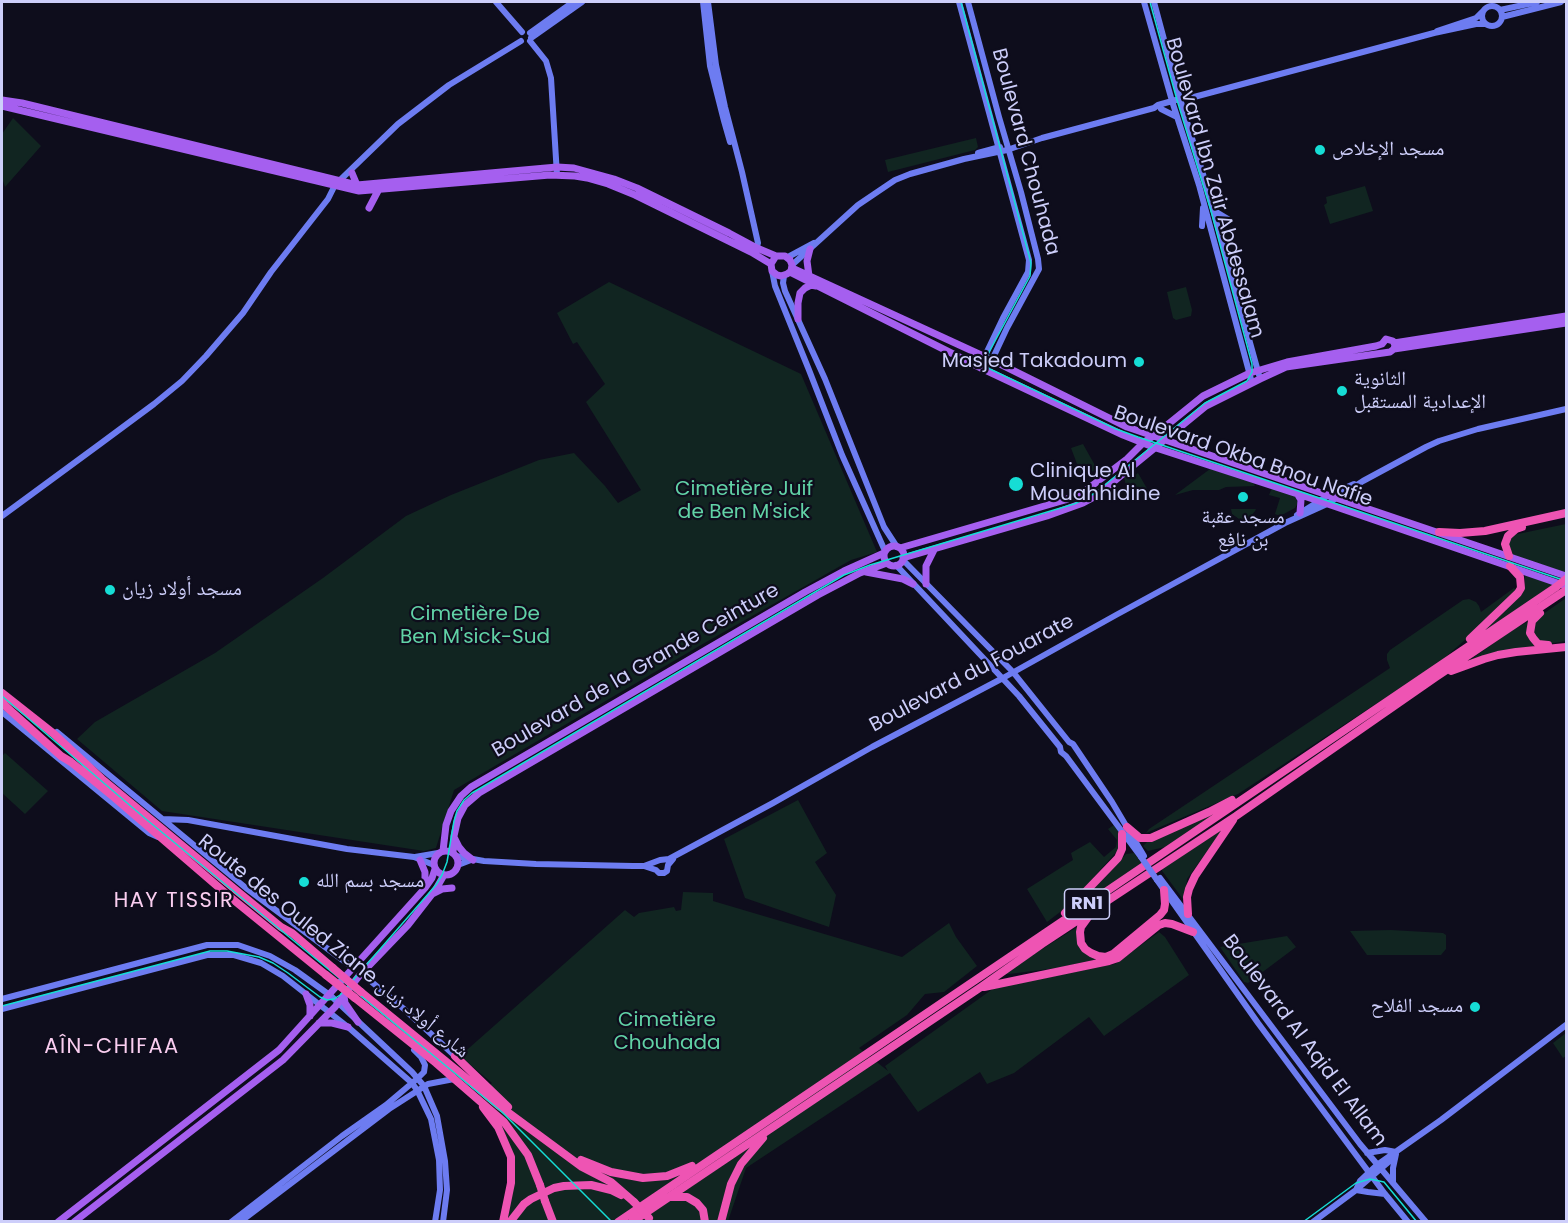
<!DOCTYPE html>
<meta charset="utf-8">
<style>
body{margin:0}
#map{position:relative;width:1568px;height:1223px;overflow:hidden;background:#0e0d1c;font-family:Poppins,sans-serif}
canvas{display:block}
.frame{position:absolute;inset:0;border:3px solid #cdcefa;pointer-events:none}
</style>
<div id="map">
<canvas width="1568" height="1223"></canvas>
<div class="frame"></div>
</div>
<script>
const c = document.querySelector('canvas').getContext('2d');
c.lineJoin = 'round';
function fill(path, color) {
  c.fillStyle = color;
  c.fill(path, 'evenodd');
}
function shape(rows) {
  const path = new Path2D();
  for (const r of rows) {
    if (r.length === 3) {
      path.moveTo(r[0] + r[2], r[1]);
      path.arc(r[0], r[1], r[2], 0, 2 * Math.PI);
      continue;
    }
    path.moveTo(r[0], r[1]);
    for (let i = 2; i < r.length; i += 2) path.lineTo(r[i], r[i + 1]);
  }
  return path;
}
function stroke(path, color, width, dash) {
  c.strokeStyle = color;
  c.lineWidth = width;
  c.lineCap = dash ? 'butt' : 'round';
  c.setLineDash(dash || []);
  c.stroke(path);
}
function label(font, color, halo, rows, align = 'center') {
  c.font = font + ' Poppins,"Noto Naskh Arabic",sans-serif';
  c.lineWidth = 4.5;
  c.setLineDash([]);
  c.textBaseline = 'middle';
  c.strokeStyle = halo;
  c.fillStyle = color;
  for (const [text, x, y, turn = 0] of rows) {
    c.save();
    c.translate(x, y);
    c.rotate((+turn || 0) * Math.PI / 180);
    c.textAlign = isNaN(turn) ? turn : align;
    if (halo) c.strokeText(text, 0, 0);
    c.fillText(text, 0, 0);
    c.restore();
  }
}
fill(shape([
 [13,118,41,146,5,187,2,178,2,134],
 [976,138,978,147,975,150,888,172,885,160],
 [1365,186,1373,211,1330,224,1324,205,1327,203,1326,197],
 [609,282,801,374,877,552,851,560,701,645,454,790,436,848,424,851,162,811,77,739,95,722,215,653,323,578,406,516,451,495,539,460,574,453,605,486,618,503,641,490,586,402,605,384,577,342,573,344,557,313],
 [1186,287,1192,310,1191,316,1176,320,1173,318,1167,292],
 [1083,444,1097,469,1082,477,1071,448],
 [1210,469,1253,483,1255,486,1226,487,1219,490,1193,490,1175,495],
 [1138,473,1149,492,1128,494,1124,477,1126,476,1131,478],
 [1272,488,1294,495,1298,503,1295,508,1280,516,1275,514,1280,498,1269,495],
 [1231,509,1256,509,1255,511,1251,516,1242,521,1232,514],
 [1566,524,1566,573,1509,554,1508,536],
 [1525,573,1555,583,1477,638,1521,594,1525,581],
 [1514,588,1516,590,1466,639,1440,662,1238,794,1146,833,1149,829,1390,668,1387,660,1387,654,1390,650,1463,600,1469,599,1476,602,1479,606,1481,612],
 [1566,598,1566,641,1489,654,1470,660,1514,629,1546,612],
 [5,753,48,791,25,814,2,793,2,756],
 [798,800,827,853,815,862,836,895,829,927,745,898,724,839],
 [1226,807,1165,847,1148,851,1143,846,1150,839],
 [1114,825,1119,831,1119,849,1068,906,1047,922,1027,889,1073,860,1071,853,1090,842,1104,857,1116,847,1117,840,1108,829],
 [1223,829,1187,879,1185,902,1160,868],
 [1134,853,1142,864,1076,908,1126,854],
 [683,892,713,893,713,901,902,957,949,923,956,937,977,966,944,992,925,994,907,1015,859,1048,888,1071,885,1066,994,988,1115,964,1159,932,1165,937,1189,975,1104,1036,1089,1017,1014,1073,987,1084,980,1072,918,1112,890,1073,746,1168,728,1221,502,1221,507,1200,509,1148,476,1098,492,1083,460,1056,625,910,634,917,639,913,674,907,676,911,681,910],
 [1077,927,1078,942,1098,959,1057,968,1001,975],
 [1391,930,1443,933,1446,935,1446,949,1441,955,1367,955,1350,931],
 [1287,936,1296,947,1248,983,1244,982,1220,947],
 [1566,1033,1566,1056,1563,1058,1553,1043]
]), '#112521');
stroke(shape([
 [496,2,522,32],
 [703,2,710,66,724,121,730,142],
 [708,2,716,65,725,107,742,172,758,243,756,250],
 [959,2,1029,260,1028,272,1003,318,983,360,983,369],
 [968,2,999,117,1021,192,1038,259,1039,269,1007,328,992,360,989,372],
 [1144,2,1172,101,1199,185,1252,383],
 [1154,2,1180,99,1206,184,1259,375],
 [1492,16,10],
 [1500,10,1537,2],
 [1502,17,1561,2],
 [1437,31,1476,18,1482,12],
 [530,33,573,2],
 [531,38,582,2],
 [530,41,546,61,551,78,557,175],
 [1161,109,1177,117],
 [978,153,1000,147],
 [1213,210,1228,219],
 [1202,226,1203,208],
 [788,257,814,243],
 [792,265,858,205,895,180,910,174,964,159,1007,150,1042,138,1154,108,1158,105,1190,96,1194,97,1434,33,1476,24,1485,24],
 [772,271,775,286,809,370,842,455,885,551],
 [784,276,783,283,785,291,825,379,884,527,897,547],
 [1297,515,1329,495,1354,484],
 [2,516,100,444,154,404,182,381,206,356,243,313,271,272,328,199,335,185,398,124,449,85,521,41],
 [903,560,1013,672,1069,742,1073,744,1112,802,1144,856],
 [896,565,1019,696,1060,747,1061,752,1066,756,1141,857],
 [2,712,149,833,158,837],
 [57,732,246,888,352,967],
 [163,819,188,820,347,849,414,857,434,865],
 [456,856,484,861,536,864,633,866,644,866,660,860,669,859,773,803,872,747,1003,678,1116,615,1285,523,1327,504,1363,481,1426,447,1439,441,1478,429,1566,409],
 [415,857,438,853],
 [458,865,471,860],
 [644,866,656,870,659,873,664,873,667,871,668,865,673,859],
 [1160,878,1360,1144,1426,1222],
 [1157,880,1258,1023,1385,1194,1408,1222],
 [361,973,404,1009,455,1056],
 [2,999,207,945,238,945,270,956,295,970,331,996,412,1072,424,1086,437,1116,445,1161,447,1190,443,1222],
 [2,1009,207,955,234,955,261,963,283,976,348,1027,412,1083,417,1090,431,1119,439,1160,440,1190,435,1222],
 [1367,1153,1385,1150,1396,1152],
 [1393,1183,1393,1168,1396,1154],
 [1356,1190,1360,1181,1377,1165,1441,1120,1566,1025],
 [1356,1190,1368,1192,1385,1194],
 [231,1222,342,1136,386,1105,418,1078,424,1072,425,1065,421,1057,414,1050],
 [240,1222,389,1109,428,1084,454,1079],
 [1313,1222,1356,1190,1392,1159]
]), '#6d7cf1', 6);
stroke(shape([
 [2,100,22,103,357,185,557,167,574,168,614,179,637,188,729,233,757,248,776,256,785,256,790,260,792,265,791,271,787,274,781,276,777,275,772,271,771,264,776,256],
 [2,106,359,191,550,175,575,176,587,178,608,184,635,195,751,252,771,264],
 [352,173,357,185],
 [369,208,379,189],
 [792,268,992,360,1127,427,1566,576],
 [790,272,983,369,1123,435,1153,447,1319,501,1566,586],
 [809,276,807,261,810,249],
 [798,319,798,303,800,293,805,288,811,285,816,286],
 [1394,343,1566,316],
 [1348,492,1348,502],
 [1298,495,1301,500,1300,513],
 [894,556,10],
 [900,548,1065,500,1085,491,1127,459,1143,443,1156,434,1203,396,1250,373,1287,362,1376,346,1382,344,1386,339,1393,341,1395,345,1394,349],
 [903,558,1047,516,1083,503,1096,496,1206,406,1260,379,1286,367,1390,352,1394,349,1566,323],
 [866,572,903,579,913,584],
 [926,584,926,566,934,550],
 [454,837,459,847,464,853,473,860],
 [446,863,12],
 [443,851,446,825,451,811,461,796,471,787,805,592,844,571,884,553],
 [453,853,454,836,458,818,465,805,479,793,818,595,860,573,887,563],
 [420,860,425,872,425,886],
 [434,893,442,889,452,888],
 [306,994,310,1005,310,1016],
 [344,996,345,1003,358,1022],
 [319,1023,332,1023,348,1027],
 [58,1222,279,1050,425,888,432,878,435,869],
 [74,1222,283,1060,335,1007,359,976,408,925,436,889,444,875]
]), '#a55fef', 7);
stroke(shape([
 [1439,532,1460,533,1485,531,1566,513],
 [1509,556,1505,544,1508,536,1516,529,1522,527],
 [1540,613,1532,621,1530,633,1533,638,1538,644,1548,645],
 [1470,639,1518,593,1521,588,1520,577,1510,566],
 [1451,671,1484,659,1498,655,1516,652,1566,647],
 [2,693,54,734,102,779,237,891,281,927,292,933,333,968],
 [2,703,61,756,71,762,115,798,230,897,326,975],
 [1127,827,1140,838,1151,838,1209,812,1232,800],
 [1065,913,1118,858,1122,849,1122,834],
 [1188,914,1187,897,1189,889,1195,876,1233,820],
 [1089,916,1081,927,1080,932,1081,943,1085,949,1091,953,1098,956,1106,957,1113,954,1160,915,1164,910,1165,904,1164,890],
 [984,987,1109,961,1118,958,1159,925,1165,923,1172,924,1193,932],
 [361,992,459,1072,498,1105,582,1167,611,1182,634,1202],
 [355,998,436,1063,504,1122,528,1155,540,1185],
 [455,1056,508,1107],
 [483,1107,498,1127,511,1157,511,1183,503,1222],
 [581,1160,611,1172,643,1178,667,1176,692,1166],
 [670,1197,687,1197,697,1203,703,1210,705,1222],
 [545,1201,553,1222],
 [510,1222,524,1204,531,1199,554,1188,564,1186,591,1185,611,1190,621,1195],
 [618,1222,1556,587],
 [632,1222,981,987,1042,944,1236,816,1436,677,1566,590],
 [721,1222,731,1184,741,1164,763,1138]
]), '#ee54b3', 8);
stroke(shape([
 [961,2,1031,263,1030,276,988,354,987,360,990,369,1116,429,1138,437,1566,581],
 [2,696,147,820,502,1112,612,1222],
 [2,1006,210,951,227,951,259,957,273,963,288,973,320,997,327,1000,334,999,340,995,436,885,442,875,447,862,454,821,457,811,464,800,472,793,844,575,870,565,1074,504,1083,500,1095,493,1205,403,1247,381,1252,372,1252,364,1211,211,1177,100,1150,2],
 [1303,1222,1356,1183,1370,1179,1384,1182,1417,1222]
]), '#16ddd5', 1.5);
stroke(shape([
 [1141,857,1157,880]
]), '#6d7cf1', 6);
stroke(shape([
 [1556,587,1566,579],
 [333,968,361,992],
 [326,975,355,998],
 [540,1185,545,1201],
 [634,1202,649,1218]
]), '#ee54b3', 8);
for (const [x, y, r, color] of [
 [1320,150,6,"#16ddd5"],
 [1139,362,6,"#16ddd5"],
 [1342,391,6,"#16ddd5"],
 [1016,484,8,"#16ddd5"],
 [1243,497,6,"#16ddd5"],
 [110,590,6,"#16ddd5"],
 [304,882,6,"#16ddd5"],
 [1475,1007,6,"#16ddd5"]
]) {
  const dot = new Path2D();
  dot.arc(x, y, r, 0, 2 * Math.PI);
  c.fillStyle = color;
  c.fill(dot);
  stroke(dot, '#0e0d1c', 2);
}
for (const [x, y, w] of [
 [1087,904,45]
]) {
  const box = new Path2D();
  box.roundRect(x - w / 2, y - 15, w, 30, 4.5);
  c.fillStyle = '#0e0d1c';
  c.fill(box);
  stroke(box, '#cdcefa', 1.5);
}
label('bold 18px', '#cdcefa', null, [
 ["RN1",1087,904]
]);
label('20px', '#cdcefa', '#0e0d1c', [
 ["مسجد الإخلاص",1332,150],
 ["Masjed Takadoum",1127,362,"right"],
 ["الثانوية",1354,380],
 ["الإعدادية المستقبل",1354,403],
 ["Clinique Al",1030,472],
 ["Mouahhidine",1030,495],
 ["مسجد عقبة",1243,518,"center"],
 ["بن نافع",1243,541,"center"],
 ["مسجد أولاد زيان",122,590],
 ["مسجد بسم الله",316,882],
 ["مسجد الفلاح",1463,1007,"right"]
], 'left');
label('20px', '#cdcefa', '#0e0d1c', [
 ["Boulevard Chouhada",1025,152,75],
 ["Boulevard Ibn Zair Abdessalam",1214,188,74],
 ["Boulevard Okba Bnou Nafie",1243,457,19],
 ["Boulevard de la Grande Ceinture",636,671,-30],
 ["Boulevard du Fouarate",972,674,-28],
 ["Route des Ouled Ziane شارع أولاد زيان",333,947,39],
 ["Boulevard Al Aqid El Allam",1304,1041,53]
]);
label('20px', '#61d2a6', '#0e0d1c', [
 ["Cimetière Juif",744,490],
 ["de Ben M'sick",744,513],
 ["Cimetière De",475,615],
 ["Ben M'sick-Sud",475,638],
 ["Cimetière",667,1021],
 ["Chouhada",667,1044]
]);
c.letterSpacing = '1.5px';
label('21px', '#facef0', '#0e0d1c', [
 ["HAY TISSIR",174,902],
 ["AÎN-CHIFAA",112,1048]
]);
c.letterSpacing = '0px';
</script>
